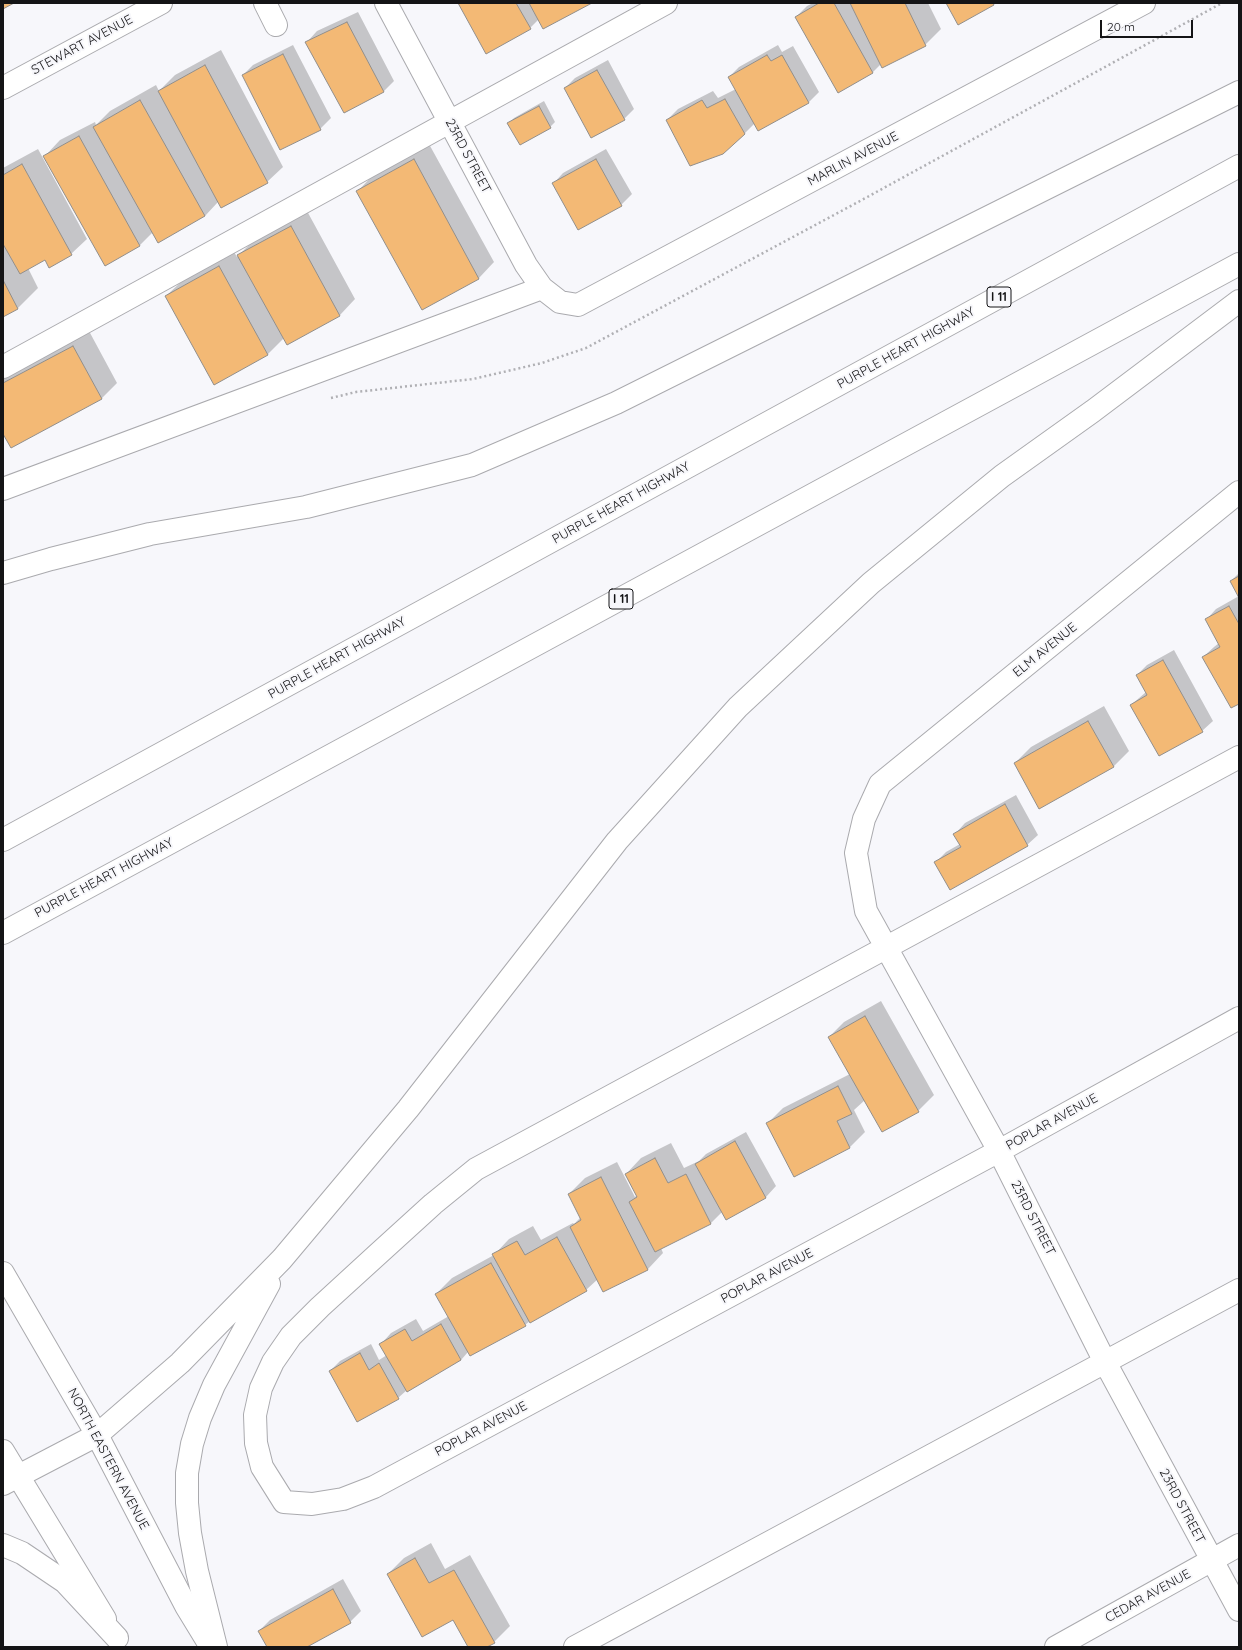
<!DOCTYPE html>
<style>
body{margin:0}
#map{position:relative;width:1242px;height:1650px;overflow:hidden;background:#f7f7fb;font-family:Quicksand,sans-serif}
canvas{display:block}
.frame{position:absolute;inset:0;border:4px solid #141416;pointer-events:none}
.scale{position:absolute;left:1100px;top:20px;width:93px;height:18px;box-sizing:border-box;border:2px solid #141416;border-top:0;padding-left:5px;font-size:12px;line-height:14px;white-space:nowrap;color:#141416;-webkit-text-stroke:3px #f7f7fb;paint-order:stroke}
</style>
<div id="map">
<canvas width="1242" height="1650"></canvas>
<div class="frame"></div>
<div class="scale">20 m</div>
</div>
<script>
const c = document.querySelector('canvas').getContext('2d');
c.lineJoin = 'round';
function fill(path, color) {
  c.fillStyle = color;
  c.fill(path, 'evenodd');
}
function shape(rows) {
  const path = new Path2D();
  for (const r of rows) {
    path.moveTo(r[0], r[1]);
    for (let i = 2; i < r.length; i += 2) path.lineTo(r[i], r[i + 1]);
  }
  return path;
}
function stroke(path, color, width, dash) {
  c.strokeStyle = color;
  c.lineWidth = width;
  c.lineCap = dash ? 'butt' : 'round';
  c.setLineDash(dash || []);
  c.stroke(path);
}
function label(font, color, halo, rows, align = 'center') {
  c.font = font + ' Quicksand,sans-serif';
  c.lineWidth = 4;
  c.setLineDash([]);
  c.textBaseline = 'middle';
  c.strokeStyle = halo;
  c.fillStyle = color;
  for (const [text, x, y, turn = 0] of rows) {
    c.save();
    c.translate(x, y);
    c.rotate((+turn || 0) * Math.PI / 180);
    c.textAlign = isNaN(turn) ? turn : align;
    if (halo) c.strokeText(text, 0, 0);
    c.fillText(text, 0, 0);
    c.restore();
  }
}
fill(shape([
 [459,3,590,3,539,19,530,28],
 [813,3,928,3,941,29,925,45,881,64,873,72,838,92,796,17,807,6],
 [358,12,394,81,384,91,344,112,307,42,317,31],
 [293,45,331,118,320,129,280,149,243,75,253,65],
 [778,45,782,52,793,46,819,92,809,102,759,130,755,123,744,134,667,120,678,109,713,91,718,98,736,89,729,77,739,67],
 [221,50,283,167,267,182,218,202,205,216,153,232,139,246,45,156,60,140,95,122,96,125,110,111,156,85,159,91,175,75],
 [608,60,634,109,624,119,565,88,575,78],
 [544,101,555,122,550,127,520,144,509,123,514,118],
 [429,144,494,262,479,278,422,309,358,191,373,175],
 [38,149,87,239,71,254,45,258,28,268,38,288,18,308,3,316,3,168],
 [606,149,632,194,621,205,553,184,563,173],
 [307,211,355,299,340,315,287,344,284,338,267,355,166,296,182,281,234,252,237,257,254,240],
 [89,331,117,383,102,398,11,447,3,432,3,377],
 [1239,573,1239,596,1231,581],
 [1239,596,1239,702,1203,657,1214,647,1219,643,1206,620,1216,609],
 [1174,650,1213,721,1202,731,1131,705,1146,692,1137,675,1147,665],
 [1104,706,1129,751,1114,766,1015,763,1031,747],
 [1016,795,1038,835,1027,845,936,862,946,852,960,844,955,834,965,823],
 [881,1001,934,1095,918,1111,865,1100,854,1110,865,1132,850,1147,767,1124,783,1108,850,1074,829,1037,844,1022],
 [746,1132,776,1186,766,1197,726,1219,722,1212,711,1223,661,1248,663,1253,648,1269,604,1291,598,1279,586,1290,530,1321,525,1325,468,1352,461,1360,407,1390,398,1398,358,1421,330,1371,340,1361,371,1344,379,1360,387,1355,381,1344,391,1333,416,1319,423,1331,449,1316,436,1294,452,1278,494,1255,509,1239,533,1226,541,1240,573,1223,574,1224,581,1217,569,1194,585,1178,617,1162,635,1197,637,1195,626,1174,641,1158,671,1143,684,1168,699,1161,706,1154],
 [431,1543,445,1569,470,1555,510,1626,494,1642,485,1647,469,1647,453,1619,388,1574,404,1558],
 [343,1579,361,1611,350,1622,305,1647,269,1647,259,1631,270,1620]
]), '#0003');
const building = shape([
 [3,3,14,3,3,9,3,3],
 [458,3,516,3,531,29,486,54,458,3],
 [529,3,592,3,543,29,529,3],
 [819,3,834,3,873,73,838,93,795,17,819,3],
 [850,3,905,3,926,46,882,68,850,3],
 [946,3,993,3,994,5,958,25,946,3],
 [347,22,384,92,344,113,305,42,347,22],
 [283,54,321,130,280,150,242,75,283,54],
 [767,55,771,61,782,55,809,103,758,131,728,77,767,55],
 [205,65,268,183,221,208,158,91,205,65],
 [597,70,625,120,591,138,564,88,597,70],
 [725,99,745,134,723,154,690,166,666,120,702,100,707,108,725,99],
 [140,100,205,216,158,243,93,127,140,100],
 [539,106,551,128,520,145,507,123,539,106],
 [79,136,140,246,105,266,43,156,79,136],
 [414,159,479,279,422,310,356,191,414,159],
 [596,159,622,206,578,230,552,183,596,159],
 [22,164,72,255,49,268,45,260,20,274,3,244,3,175,22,164],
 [291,226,340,316,287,345,237,255,291,226],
 [219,266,268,355,214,385,165,296,219,266],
 [3,280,18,309,3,317,3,280],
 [73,346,102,399,11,448,3,434,3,383,73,346],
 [1239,576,1239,598,1230,581,1239,576],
 [1229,606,1239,624,1239,704,1231,708,1202,657,1220,647,1205,619,1229,606],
 [1163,660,1203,732,1159,756,1130,705,1147,695,1136,675,1163,660],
 [1088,721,1114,767,1039,809,1014,763,1088,721],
 [1005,804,1028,846,950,890,934,862,961,847,953,834,1005,804],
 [865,1016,919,1112,882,1132,828,1037,865,1016],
 [838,1086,852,1114,837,1121,850,1148,794,1177,766,1123,838,1086],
 [735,1141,766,1198,726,1220,695,1164,735,1141],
 [655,1158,668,1183,686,1174,711,1224,655,1252,629,1202,637,1197,625,1174,655,1158],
 [601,1177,648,1270,603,1292,570,1227,581,1220,568,1194,601,1177],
 [557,1237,587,1291,530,1323,492,1254,517,1241,525,1255,557,1237],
 [491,1263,526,1326,470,1356,435,1294,491,1263],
 [441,1324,461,1360,407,1392,379,1344,405,1329,412,1341,441,1324],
 [360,1353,369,1370,379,1363,399,1399,357,1422,329,1371,360,1353],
 [415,1558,429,1583,454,1570,495,1643,487,1647,468,1647,453,1620,422,1637,387,1574,415,1558],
 [333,1589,351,1623,307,1647,267,1647,258,1631,333,1589]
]);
fill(building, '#f3b975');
stroke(building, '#918e8b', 1);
const minor = shape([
 [265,3,276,25],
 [386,3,526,265,542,288,560,302,578,305,1144,3],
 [3,367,666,3],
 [3,489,542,288],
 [1239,492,880,784,864,819,856,853,866,911,999,1151,1105,1362,1239,1610],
 [1239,757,476,1169,433,1204,378,1254,320,1307,291,1336,273,1362,261,1388,255,1415,256,1443,262,1467,284,1502,312,1504,343,1499,374,1487,999,1151,1239,1018],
 [575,1647,1239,1290],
 [1056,1647,1239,1545]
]);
const major = shape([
 [3,88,161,3],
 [3,1273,97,1435,186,1606,211,1647],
 [3,1451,105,1619]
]);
const highway = shape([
 [3,573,51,559,150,534,306,507,472,465,616,403,1239,92],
 [3,840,1239,166],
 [3,933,1239,264],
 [3,1484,97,1435,180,1363,282,1259,408,1109,617,841,738,707,871,583,1002,476,1093,411,1239,301],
 [3,1545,22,1553,65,1582,117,1638],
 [216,1647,197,1571,190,1533,187,1503,187,1473,192,1444,200,1418,214,1385,269,1284]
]);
stroke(minor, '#aaaaae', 24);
stroke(major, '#aaaaae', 24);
stroke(highway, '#aaaaae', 24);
stroke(shape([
 [331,398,356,392,473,379,542,363,586,348,860,201,1222,3]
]), '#b0b0b4', 2.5, [2, 3]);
stroke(minor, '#fff', 22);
stroke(major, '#fff', 22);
stroke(highway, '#fff', 22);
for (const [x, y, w] of [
 [999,297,24],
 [621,599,24]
]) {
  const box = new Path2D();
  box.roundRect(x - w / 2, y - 10, w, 20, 3);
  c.fillStyle = '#f7f7fb';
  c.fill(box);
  stroke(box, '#141416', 1);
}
label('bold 12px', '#141416', null, [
 ["I 11",999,297],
 ["I 11",621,599]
]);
label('13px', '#141416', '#f7f7fb', [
 ["STEWART AVENUE",82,45,-28],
 ["23RD STREET",468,156,62],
 ["MARLIN AVENUE",853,159,-28],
 ["PURPLE HEART HIGHWAY",906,348,-29],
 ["PURPLE HEART HIGHWAY",621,503,-29],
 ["ELM AVENUE",1045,650,-39],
 ["PURPLE HEART HIGHWAY",337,658,-29],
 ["PURPLE HEART HIGHWAY",104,878,-28],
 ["POPLAR AVENUE",1052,1122,-29],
 ["23RD STREET",1033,1218,63],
 ["POPLAR AVENUE",767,1276,-28],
 ["POPLAR AVENUE",481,1429,-28],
 ["NORTH EASTERN AVENUE",108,1459,62],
 ["23RD STREET",1182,1506,62],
 ["CEDAR AVENUE",1148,1596,-29]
]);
</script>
